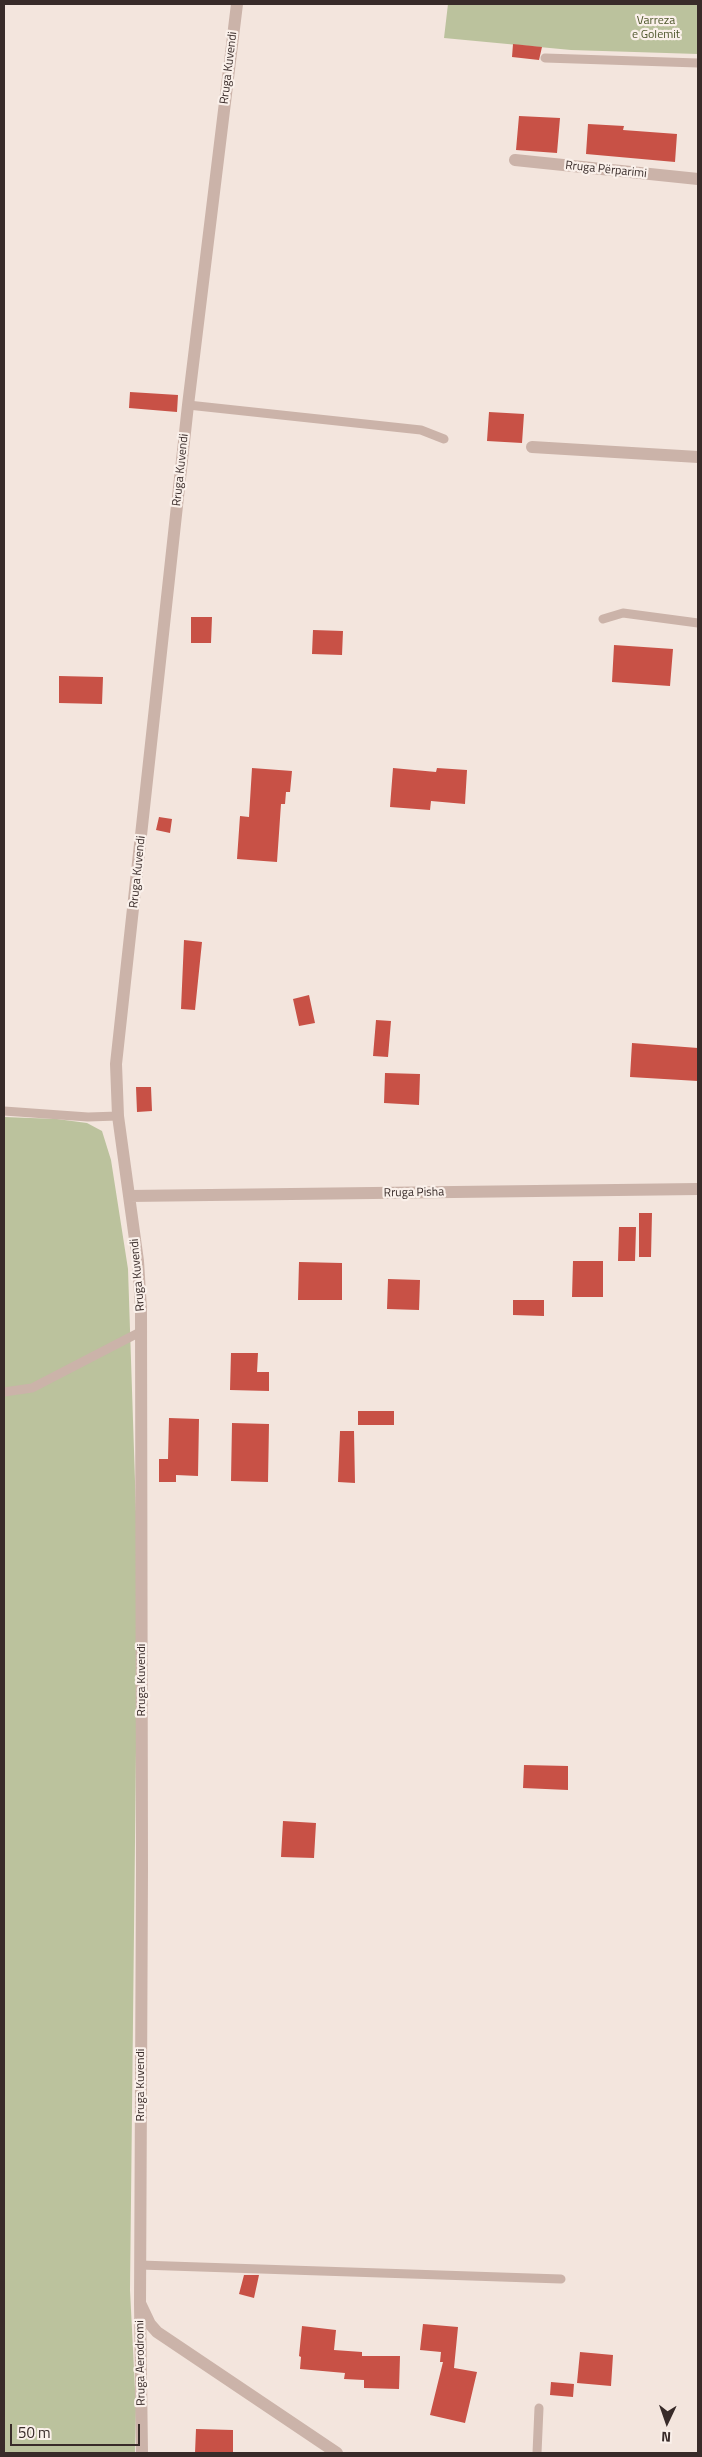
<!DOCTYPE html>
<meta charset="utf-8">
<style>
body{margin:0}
#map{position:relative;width:702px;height:2457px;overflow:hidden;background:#f3e5dd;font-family:"Titillium Web",sans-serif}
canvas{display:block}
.frame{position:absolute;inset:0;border:5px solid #382b29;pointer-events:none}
.north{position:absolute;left:642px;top:2397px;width:50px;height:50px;-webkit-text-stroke:4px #faf0ea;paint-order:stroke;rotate:183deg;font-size:14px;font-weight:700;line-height:20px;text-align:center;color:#382b29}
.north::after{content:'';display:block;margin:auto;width:18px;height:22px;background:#382b29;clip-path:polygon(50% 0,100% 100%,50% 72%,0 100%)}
.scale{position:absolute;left:10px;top:2424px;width:130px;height:22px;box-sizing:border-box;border:2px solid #382b29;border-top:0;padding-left:6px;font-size:15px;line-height:18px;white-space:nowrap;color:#382b29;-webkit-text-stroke:4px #faf0ea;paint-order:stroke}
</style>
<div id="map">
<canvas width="702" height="2457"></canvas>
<div class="frame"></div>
<div class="north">N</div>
<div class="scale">50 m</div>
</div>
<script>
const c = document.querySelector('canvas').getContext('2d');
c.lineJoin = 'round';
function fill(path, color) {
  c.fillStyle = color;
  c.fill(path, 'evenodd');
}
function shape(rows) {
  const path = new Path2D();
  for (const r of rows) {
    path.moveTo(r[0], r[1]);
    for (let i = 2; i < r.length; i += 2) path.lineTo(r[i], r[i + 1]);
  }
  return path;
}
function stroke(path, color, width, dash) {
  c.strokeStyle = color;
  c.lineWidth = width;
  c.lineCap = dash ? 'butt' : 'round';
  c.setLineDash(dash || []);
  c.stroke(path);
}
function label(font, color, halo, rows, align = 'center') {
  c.font = font + ' "Titillium Web",sans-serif';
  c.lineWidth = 4.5;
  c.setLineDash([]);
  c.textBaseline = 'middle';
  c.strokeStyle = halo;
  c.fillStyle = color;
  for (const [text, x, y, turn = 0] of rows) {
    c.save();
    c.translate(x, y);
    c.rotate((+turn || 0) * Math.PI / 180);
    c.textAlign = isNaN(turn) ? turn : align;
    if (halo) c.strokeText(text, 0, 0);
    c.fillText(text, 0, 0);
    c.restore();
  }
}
fill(shape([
 [448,4,698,4,698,54,571,50,444,38],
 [4,1117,57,1119,87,1123,102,1131,111,1160,128,1269,138,1572,130,2290,136,2409,135,2453,4,2453]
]), '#bbc29d');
fill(shape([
 [513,44,542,47,539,60,512,57],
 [519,116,560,118,557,153,516,150],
 [588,124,624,126,623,130,677,134,675,162,586,154],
 [130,392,178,395,177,412,129,408],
 [489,412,524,414,522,443,487,441],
 [191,617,212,617,211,643,191,643],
 [313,630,343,631,342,655,312,654],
 [614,645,673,649,670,686,612,682],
 [59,676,103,677,102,704,59,703],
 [252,768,292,771,290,792,286,792,285,804,281,804,277,862,237,859,240,816,249,817],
 [393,768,436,772,437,768,467,770,465,804,431,801,430,810,390,807],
 [159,817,172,819,170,833,156,830],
 [184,940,202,942,195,1010,181,1009],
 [309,995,315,1023,299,1026,293,999],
 [376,1020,391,1021,388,1057,373,1056],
 [632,1043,698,1048,698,1081,630,1077],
 [385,1073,420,1074,419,1105,384,1103],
 [136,1087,151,1087,152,1111,137,1112],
 [639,1213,652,1213,651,1257,639,1257],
 [619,1227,636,1227,635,1261,618,1261],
 [573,1261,603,1261,603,1297,572,1297],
 [299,1262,342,1263,342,1300,298,1300],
 [388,1279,420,1280,419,1310,387,1309],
 [513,1300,544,1300,544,1316,513,1315],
 [231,1353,258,1353,257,1372,269,1372,269,1391,230,1390],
 [358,1411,394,1411,394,1425,358,1425],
 [169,1418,199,1419,198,1476,176,1475,176,1482,159,1482,159,1459,168,1459],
 [232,1423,269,1424,268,1482,231,1481],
 [340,1431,354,1431,355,1483,338,1482],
 [524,1765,568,1766,568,1790,523,1788],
 [283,1821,316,1823,314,1858,281,1857],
 [244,2275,259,2275,254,2298,239,2294],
 [423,2324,458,2327,454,2368,477,2372,465,2423,430,2415,443,2362,440,2362,441,2352,420,2350],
 [302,2326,336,2330,334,2350,362,2352,362,2356,400,2356,399,2389,364,2388,364,2380,344,2379,345,2373,300,2369,301,2357,299,2356],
 [580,2352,613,2355,611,2386,577,2383],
 [551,2382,574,2384,573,2397,550,2395],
 [196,2429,233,2430,233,2453,195,2453]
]), '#c85146');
stroke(shape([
 [545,58,698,63],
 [188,405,421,430,444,439],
 [603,619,623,613,698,623],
 [4,1111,88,1117,118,1116],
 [4,1392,32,1388,142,1331],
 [140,2265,561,2279],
 [537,2453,539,2408]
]), '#cbb3a9', 9);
stroke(shape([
 [515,160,698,179],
 [532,447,698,457],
 [140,2303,142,2453]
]), '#cbb3a9', 12);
stroke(shape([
 [237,4,188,405,116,1064,118,1116,138,1261,141,1309,142,1870,140,2303,150,2324,157,2332,337,2453],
 [129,1196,698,1189]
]), '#cbb3a9', 12);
label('12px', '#4e572c', '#faf0ea', [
 ["Varreza",656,21],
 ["e Golemit",656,35]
]);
label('12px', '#382b29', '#faf0ea', [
 ["Rruga Kuvendi",229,68,-83],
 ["Rruga Përparimi",606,170,6],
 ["Rruga Kuvendi",181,470,-84],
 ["Rruga Kuvendi",138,872,-84],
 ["Rruga Pisha",414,1193,-1],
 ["Rruga Kuvendi",138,1275,-95],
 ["Rruga Kuvendi",142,1680,-90],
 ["Rruga Kuvendi",141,2085,-90],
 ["Rruga Aerodromi",141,2363,-91]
]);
</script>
